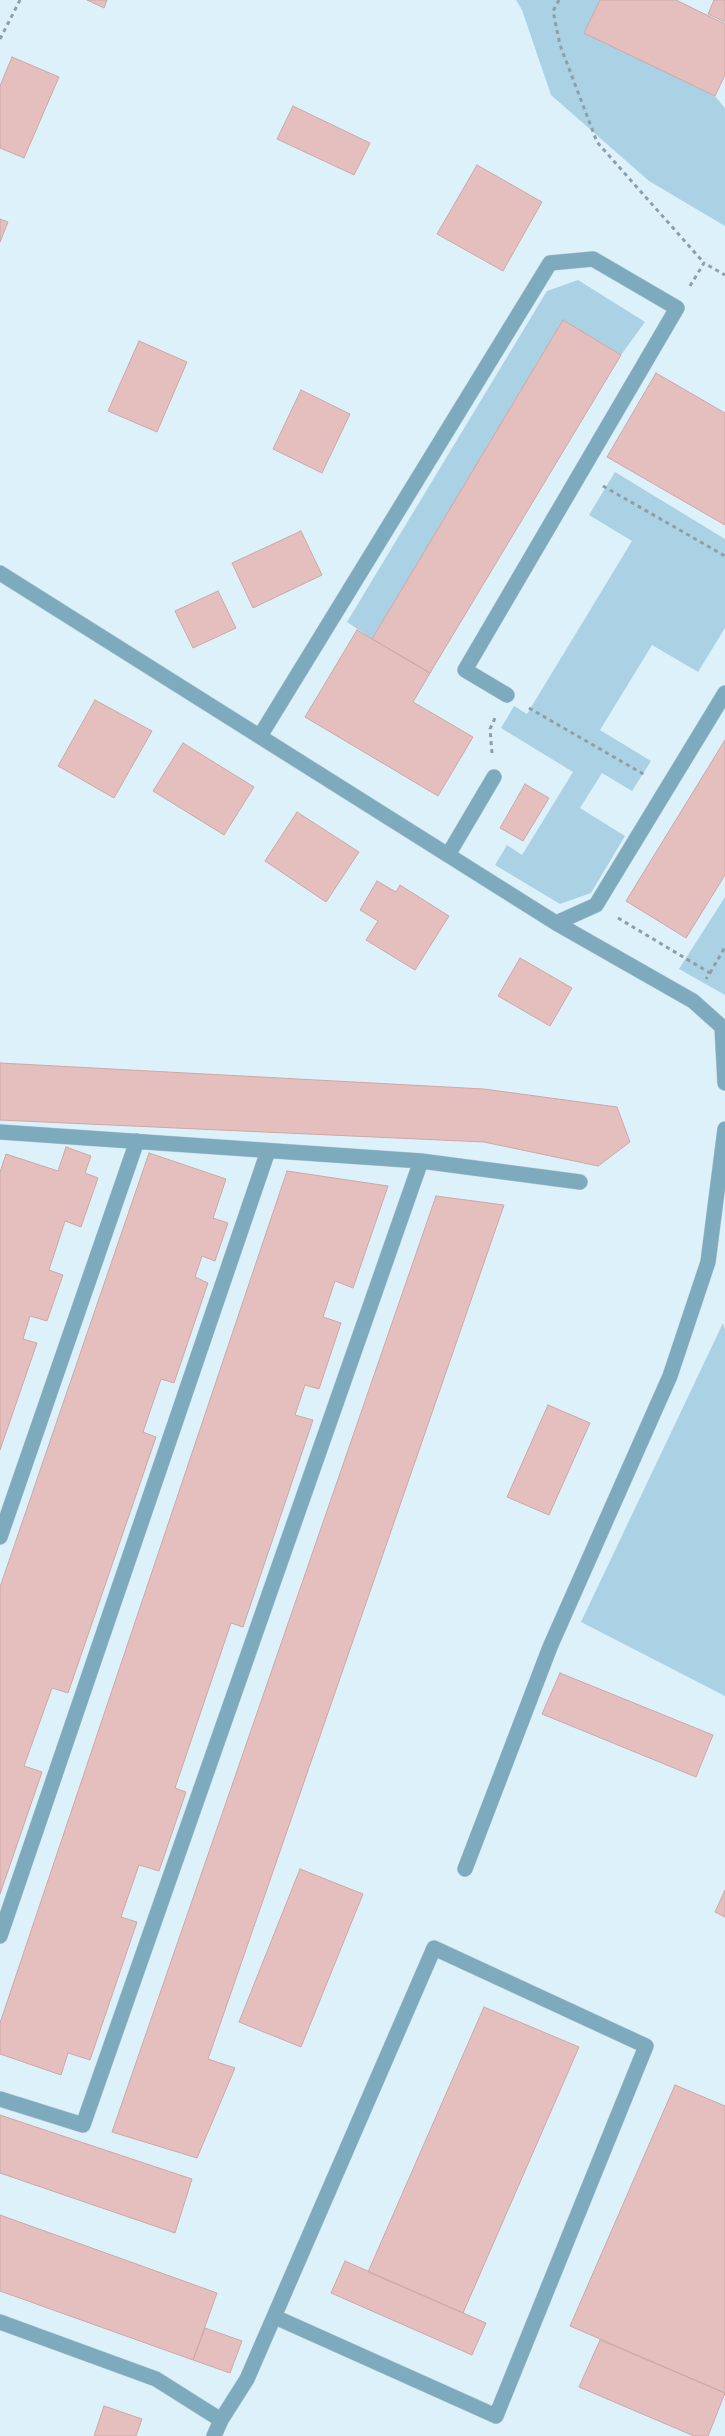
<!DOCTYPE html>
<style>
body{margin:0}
canvas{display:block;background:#ddf1fb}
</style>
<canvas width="725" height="2436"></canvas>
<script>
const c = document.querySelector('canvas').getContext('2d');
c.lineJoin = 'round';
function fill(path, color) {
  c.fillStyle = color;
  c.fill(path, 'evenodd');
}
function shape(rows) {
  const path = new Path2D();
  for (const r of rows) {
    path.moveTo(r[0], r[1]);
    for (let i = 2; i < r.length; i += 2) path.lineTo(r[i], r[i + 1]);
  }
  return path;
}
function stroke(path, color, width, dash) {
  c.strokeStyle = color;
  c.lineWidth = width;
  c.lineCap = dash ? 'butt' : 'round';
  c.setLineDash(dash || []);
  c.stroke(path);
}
fill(shape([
 [516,0,600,0,585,33,715,96,725,108,725,226,649,181,551,95,522,10],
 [578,280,645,322,621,355,563,321,372,639,347,622,547,291],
 [615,472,725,539,725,628,698,672,652,645,600,730,651,761,632,791,602,773,580,808,625,836,591,893,560,904,495,865,507,845,522,855,573,772,501,728,514,706,527,714,632,541,589,515],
 [725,897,725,995,679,969],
 [723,1323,725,1330,725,1696,581,1622]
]), '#abd2e4');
const building = shape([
 [87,0,107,0,104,8,87,0],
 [600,0,676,0,725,24,725,75,715,96,584,33,600,0],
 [714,0,725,0,725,22,708,14,714,0],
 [12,57,59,77,24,158,0,148,0,86,12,57],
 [293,106,370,143,354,175,277,139,293,106],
 [477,165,542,202,503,271,437,234,477,165],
 [0,219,8,222,0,242,0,219],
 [563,320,621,355,430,673,372,639,563,320],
 [139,341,187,362,157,432,108,411,139,341],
 [656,373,725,413,725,525,607,457,656,373],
 [301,390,350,414,322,473,273,449,301,390],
 [301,531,322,575,253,608,232,563,301,531],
 [218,591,236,628,193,648,175,611,218,591],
 [357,630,430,673,413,702,473,737,438,796,305,717,357,630],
 [95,700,152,731,114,798,58,766,95,700],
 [725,740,725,875,686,938,626,901,725,740],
 [183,743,254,787,224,835,153,791,183,743],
 [525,784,549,798,523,841,500,828,525,784],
 [297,812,359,852,326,902,265,861,297,812],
 [377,881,396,892,400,885,449,916,415,970,366,940,378,921,360,910,377,881],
 [520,958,572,988,550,1026,498,996,520,958],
 [0,1063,484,1089,617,1107,630,1142,598,1166,484,1142,0,1120,0,1063],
 [66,1147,91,1156,85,1173,98,1178,81,1227,65,1221,49,1270,63,1275,47,1321,30,1316,23,1339,37,1343,0,1450,0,1172,6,1154,58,1171,66,1147],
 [149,1153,226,1179,213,1218,228,1223,215,1261,202,1256,195,1277,208,1283,174,1383,161,1379,143,1432,156,1437,68,1693,52,1688,24,1766,42,1772,0,1894,0,1587,149,1153],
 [287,1171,388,1186,353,1288,335,1281,323,1317,341,1323,319,1389,305,1385,295,1415,313,1420,243,1627,231,1623,175,1788,186,1792,159,1871,139,1865,121,1917,137,1922,90,2060,68,2053,61,2075,0,2054,0,2023,287,1171],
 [436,1196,504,1205,208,2059,235,2068,197,2158,112,2132,436,1196],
 [548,1405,590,1423,549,1515,507,1497,548,1405],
 [560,1673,713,1735,696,1777,542,1714,560,1673],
 [300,1869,363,1894,301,2047,239,2022,300,1869],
 [725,1890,725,1917,715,1912,725,1890],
 [484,2007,579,2047,463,2313,368,2272,484,2007],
 [675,2085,725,2106,725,2393,570,2326,675,2085],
 [0,2115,192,2179,175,2233,0,2173,0,2115],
 [0,2215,217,2293,193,2360,0,2291,0,2215],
 [345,2261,486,2323,472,2355,331,2293,345,2261],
 [205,2328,242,2341,230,2373,193,2360,205,2328],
 [600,2340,725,2393,708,2436,694,2436,579,2387,600,2340],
 [104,2406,142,2419,136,2436,94,2436,104,2406]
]);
fill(building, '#e5bfbd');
stroke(building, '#cda8a6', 1);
const service = shape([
 [0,573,556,923,596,905,725,693],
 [260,736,550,263,593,259,677,308,465,670,507,695],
 [448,855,494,777],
 [556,923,693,1001,722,1027,725,1083],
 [0,1132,421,1161,83,2125,0,2099],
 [421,1161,580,1182],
 [0,1537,137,1141],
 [465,1869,550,1647,670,1376,708,1262,725,1129],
 [0,1936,268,1151],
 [0,2322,156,2379,221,2420,247,2379,434,1948,646,2046,496,2416,275,2317]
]);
const minor = shape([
 [214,2436,221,2420]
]);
stroke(service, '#bccfd8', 16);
stroke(minor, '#bccfd8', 16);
stroke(shape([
 [559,0,553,11,560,45,597,142,704,263],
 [0,39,20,0],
 [690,286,704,263,725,275],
 [603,486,725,556],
 [529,708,645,775],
 [492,753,490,729,495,718],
 [618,918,710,973,706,979],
 [710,973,725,947]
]), '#8e9fa7', 3, [4, 4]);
stroke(service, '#7eaabe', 15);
stroke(minor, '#7eaabe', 15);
</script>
